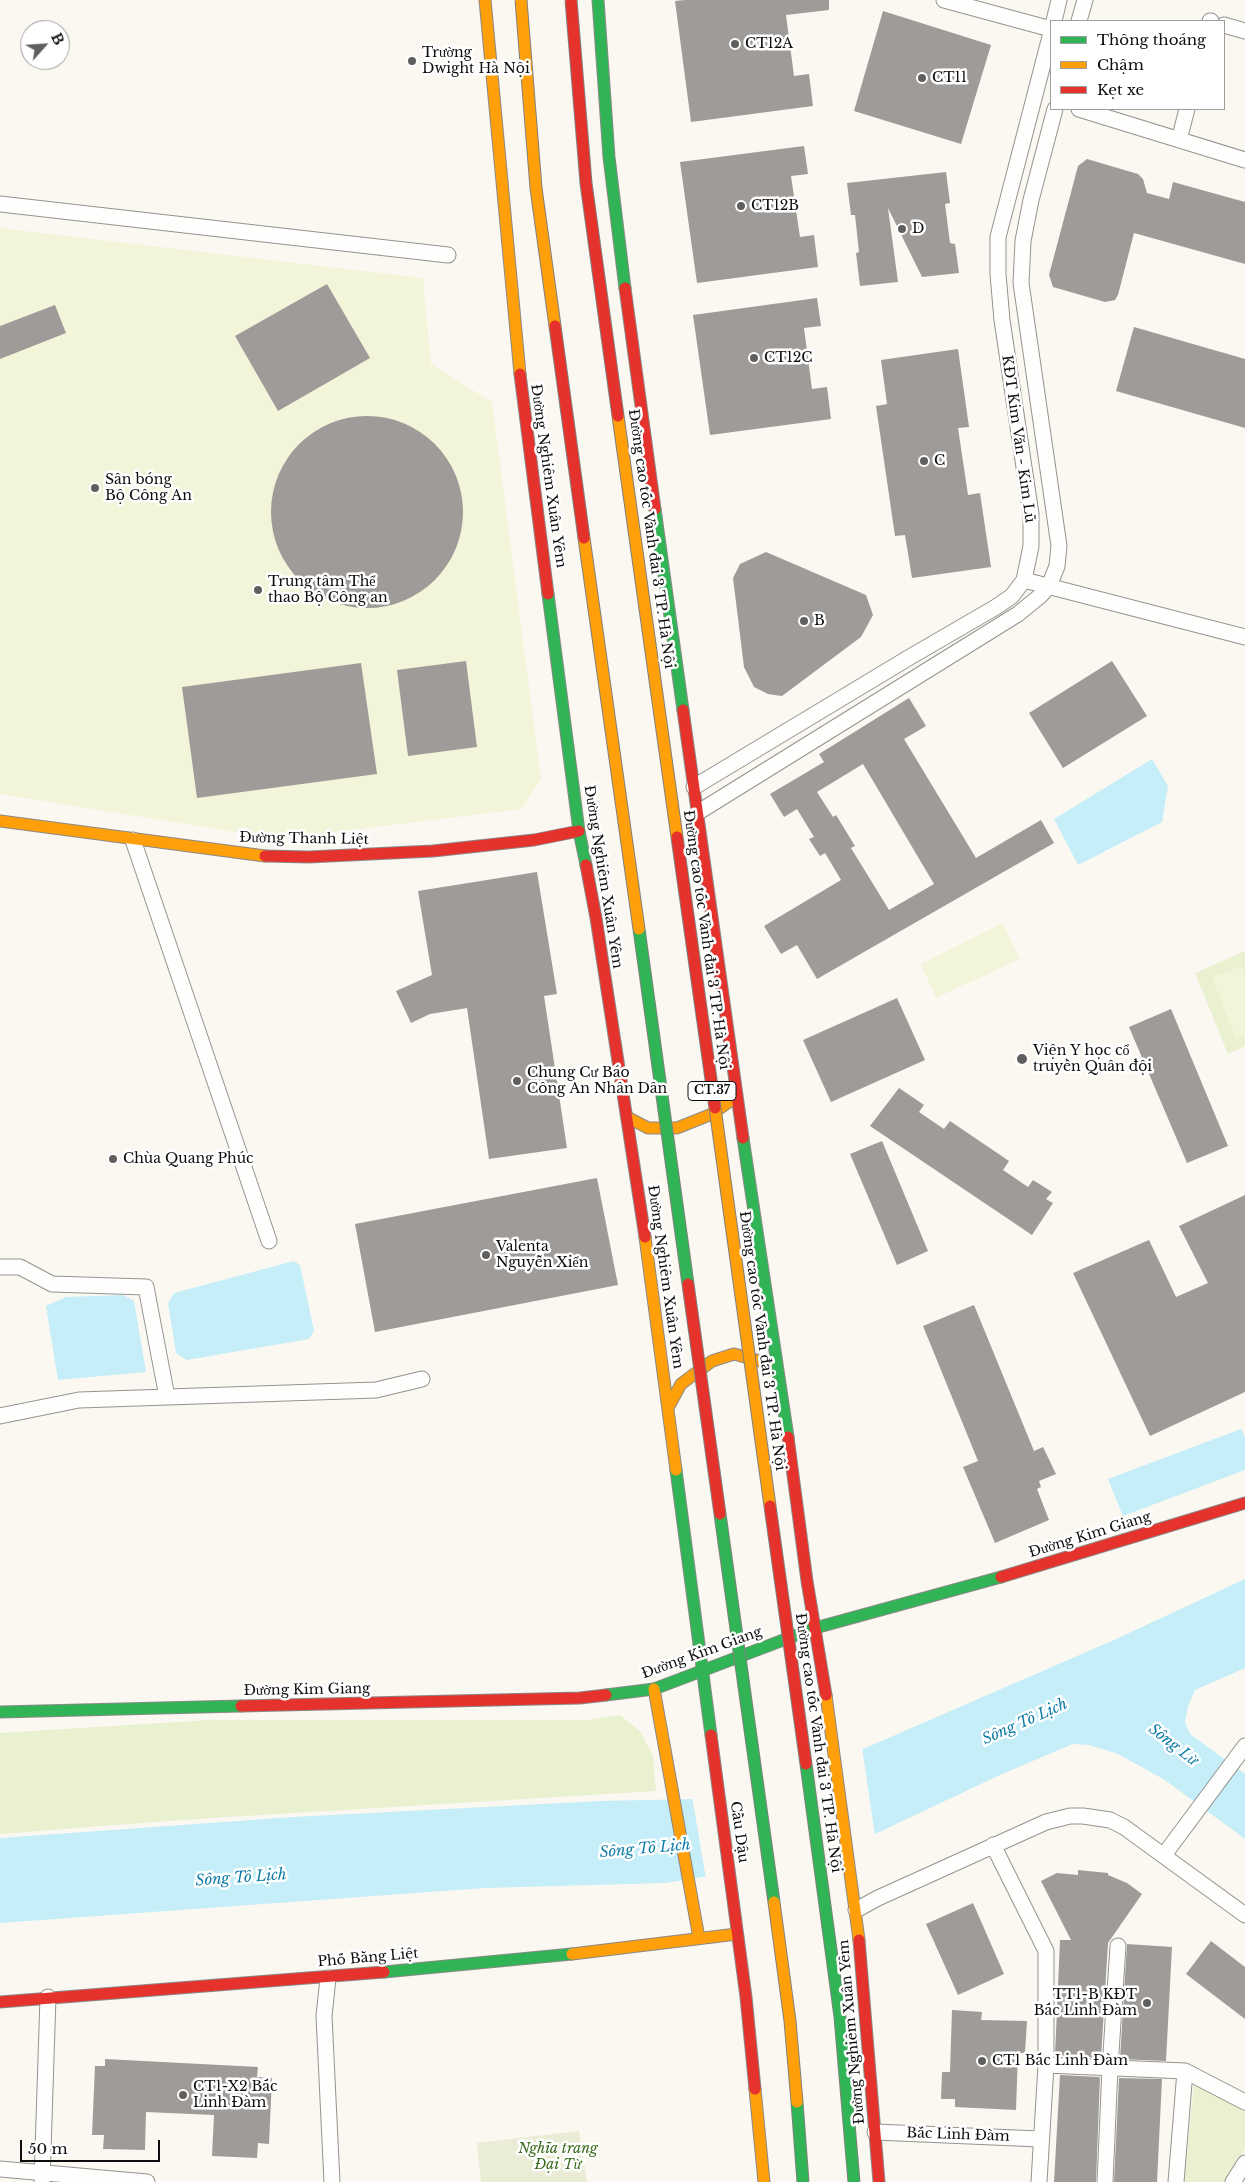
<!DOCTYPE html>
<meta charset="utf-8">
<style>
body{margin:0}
#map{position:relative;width:1245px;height:2182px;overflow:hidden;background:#fbf8f2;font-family:"Libre Baskerville",serif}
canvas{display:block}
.legend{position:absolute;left:1050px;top:20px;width:175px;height:90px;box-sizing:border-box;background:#fff;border:1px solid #9e9e9e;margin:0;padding:6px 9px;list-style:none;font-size:15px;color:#0d0d0d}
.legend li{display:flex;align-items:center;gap:10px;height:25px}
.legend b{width:25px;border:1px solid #9e9e9e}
.north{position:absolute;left:20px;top:20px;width:50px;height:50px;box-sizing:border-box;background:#fff;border:1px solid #9e9e9e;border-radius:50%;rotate:64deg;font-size:14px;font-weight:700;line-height:20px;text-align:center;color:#0d0d0d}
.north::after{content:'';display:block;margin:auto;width:18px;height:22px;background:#605f5d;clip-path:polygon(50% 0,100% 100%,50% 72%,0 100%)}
.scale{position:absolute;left:20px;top:2140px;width:140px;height:22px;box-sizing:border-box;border:2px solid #0d0d0d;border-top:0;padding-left:6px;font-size:15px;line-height:18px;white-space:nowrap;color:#0d0d0d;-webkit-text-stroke:4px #fff;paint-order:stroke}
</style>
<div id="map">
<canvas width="1245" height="2182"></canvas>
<ul class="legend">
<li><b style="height:6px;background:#30b455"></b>Thông thoáng</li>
<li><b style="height:6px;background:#ff9f0a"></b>Chậm</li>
<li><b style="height:6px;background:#e5322d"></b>Kẹt xe</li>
</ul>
<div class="north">B</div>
<div class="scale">50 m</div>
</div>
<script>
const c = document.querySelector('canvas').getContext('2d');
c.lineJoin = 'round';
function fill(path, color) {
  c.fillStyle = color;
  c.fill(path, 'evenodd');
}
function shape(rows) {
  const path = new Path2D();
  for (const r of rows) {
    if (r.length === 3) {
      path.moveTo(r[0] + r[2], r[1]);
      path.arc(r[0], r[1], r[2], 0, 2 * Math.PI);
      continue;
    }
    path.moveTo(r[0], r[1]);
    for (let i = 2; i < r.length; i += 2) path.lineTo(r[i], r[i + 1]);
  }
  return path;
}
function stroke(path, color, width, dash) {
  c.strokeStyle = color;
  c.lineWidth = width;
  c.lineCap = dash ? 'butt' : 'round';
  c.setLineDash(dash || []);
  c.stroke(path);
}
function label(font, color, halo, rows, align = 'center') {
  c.font = font + ' "Libre Baskerville",serif';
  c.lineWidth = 5;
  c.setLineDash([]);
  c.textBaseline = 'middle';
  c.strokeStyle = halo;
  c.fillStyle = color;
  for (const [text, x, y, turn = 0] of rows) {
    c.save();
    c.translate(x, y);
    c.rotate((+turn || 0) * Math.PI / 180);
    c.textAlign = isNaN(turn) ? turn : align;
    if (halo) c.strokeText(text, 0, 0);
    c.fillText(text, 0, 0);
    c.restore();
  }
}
fill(shape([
 [1245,951,1245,1046,1228,1054,1195,973],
 [620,1715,640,1731,653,1756,656,1791,196,1819,0,1834,0,1733,209,1720,586,1720],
 [1194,2084,1245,2111,1245,2149,1225,2182,1184,2182]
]), '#e9f1d0');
fill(shape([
 [579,2131,587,2182,481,2182,477,2143]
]), '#eaecd5');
fill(shape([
 [0,228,423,278,431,364,492,402,541,779,522,809,278,839,0,794],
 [1003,923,1020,959,936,998,921,964],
 [1241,966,1245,976,1245,1035,1236,1039,1212,977]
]), '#f2f5da');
fill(shape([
 [1152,759,1168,786,1162,822,1078,865,1054,819],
 [294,1261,300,1265,314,1331,309,1339,187,1360,176,1353,168,1303,174,1293],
 [123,1295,134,1301,146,1372,58,1380,46,1306,66,1297],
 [1241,1429,1245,1437,1245,1470,1123,1516,1108,1479],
 [1245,1579,1245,1668,1195,1690,1188,1706,1185,1723,1190,1734,1245,1774,1245,1839,1165,1780,1118,1754,1089,1745,1073,1744,1002,1774,875,1834,786,1864,665,1883,485,1888,0,1923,0,1838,293,1817,600,1801,695,1799,776,1779,863,1749,1114,1640]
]), '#c5eef8');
fill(shape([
 [862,1747,875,1836,786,1866,706,1879,692,1796,775,1777]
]), '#fbf8f2');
fill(shape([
 [685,0,829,0,829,10,786,15,794,76,809,74,813,106,691,122,675,1],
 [883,11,991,45,961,144,854,111],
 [804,146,808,174,791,176,800,237,814,235,818,267,697,283,680,162],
 [1087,159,1138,174,1143,179,1147,193,1169,199,1173,182,1245,202,1245,264,1134,233,1118,295,1115,300,1105,302,1053,287,1049,275,1078,166],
 [946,172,950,203,945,204,950,243,955,244,959,273,922,277,888,208,898,282,860,286,856,253,859,252,855,215,851,215,847,183],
 [327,284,370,358,278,411,235,336],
 [817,298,821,326,804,328,812,389,827,387,831,419,710,435,693,315],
 [55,305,66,333,0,359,0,326],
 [1134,327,1245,359,1245,428,1116,391],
 [958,349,969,427,958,428,968,495,980,493,991,567,912,578,905,535,895,536,876,406,887,404,881,360],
 [367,512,96],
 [766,552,866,595,873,615,861,637,782,696,768,694,754,687,744,667,733,578,740,564],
 [466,661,477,747,408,756,397,670],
 [1112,661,1147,716,1063,768,1029,713],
 [361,663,377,774,197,798,182,687],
 [909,698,926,726,904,739,976,858,1041,820,1054,843,817,979,797,945,781,954,764,926,841,880,825,853,820,856,809,839,814,837,797,809,784,817,770,794,824,762,819,754],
 [863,764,934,884,889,910,851,848,855,846,836,815,833,817,817,792],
 [537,872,557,994,544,996,567,1148,489,1159,467,1008,430,1014,411,1023,396,991,432,975,418,891],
 [897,998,925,1060,831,1102,803,1040],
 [1171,1009,1228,1146,1187,1163,1129,1027],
 [899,1088,924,1105,919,1112,944,1129,950,1121,1009,1161,1003,1170,1028,1187,1033,1180,1052,1192,1046,1199,1053,1203,1032,1235,870,1126],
 [882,1141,928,1251,897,1265,850,1154],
 [597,1178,618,1285,375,1332,355,1224],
 [1245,1195,1245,1392,1150,1436,1073,1273,1149,1240,1176,1297,1208,1283,1179,1226],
 [974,1305,1034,1451,1043,1447,1056,1474,1039,1481,1041,1487,1037,1489,1049,1520,995,1543,963,1467,978,1461,923,1326],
 [1078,1870,1108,1873,1108,1875,1127,1883,1142,1894,1108,1943,1101,2058,1055,2055,1060,1940,1071,1940,1041,1881,1057,1873,1078,1875],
 [973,1903,1004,1974,958,1995,926,1924],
 [1211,1941,1245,1967,1245,2019,1186,1974],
 [1127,1944,1172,1947,1166,2061,1120,2059],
 [952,2010,982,2012,981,2020,1027,2021,1025,2053,1018,2053,1016,2110,955,2107,955,2099,941,2099,942,2072,950,2072],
 [105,2059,258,2067,257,2077,272,2078,269,2144,258,2143,257,2158,212,2156,214,2115,146,2112,145,2150,103,2149,104,2135,92,2135,95,2066,105,2066],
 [1060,2075,1100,2077,1096,2182,1054,2182],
 [1119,2078,1162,2079,1157,2182,1114,2182]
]), '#9e9b98');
const street = shape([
 [944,0,1051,29],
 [1054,21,1059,0],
 [1079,21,1085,0],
 [1210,21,1211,21],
 [1224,25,1245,31],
 [1079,109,1245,160],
 [1179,140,1187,109],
 [0,204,448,255],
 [1024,580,1245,637],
 [694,787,910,657,996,607,1012,596,1024,580,1031,546,1031,514,1002,320,998,274,998,237,1051,33],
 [697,813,1018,614,1040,596,1049,586,1057,566,1059,546,1021,283,1023,241,1031,200,1055,109],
 [133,840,269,1241],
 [0,1267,20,1267,52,1284,146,1287,167,1397],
 [0,1416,79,1400,376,1390,422,1379],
 [993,1845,1046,1951,1046,2065,1039,2182],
 [1164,1855,1245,1746],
 [856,1910,878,1898,1046,1822,1070,1816,1083,1816,1110,1820,1124,1827,1245,1915],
 [328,1978,324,2016,332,2182],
 [1046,2065,1185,2071,1245,2102],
 [875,2132,1040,2139],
 [0,2169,147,2182],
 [42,2182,48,1997],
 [1105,2182,1110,2068,1118,1946],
 [1176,2182,1185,2071],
 [1233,2182,1245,2163]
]);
const fast = shape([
 [598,0,609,157,625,288],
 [655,509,683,710],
 [548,594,579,831,586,865],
 [743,1138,788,1437],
 [676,1470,711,1735],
 [606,1695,654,1689,815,1628,1001,1577],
 [0,1712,241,1706],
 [384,1972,572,1954]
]);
const slow = shape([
 [485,0,520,374],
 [0,821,265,856],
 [627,1117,648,1128,677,1128,712,1114,730,1101],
 [645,1237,676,1470],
 [668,1408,681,1384,712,1361,734,1354,767,1363],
 [654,1689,699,1938],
 [826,1695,859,1940],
 [572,1954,737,1934],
 [755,2089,764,2182]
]);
const jam = shape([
 [625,288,655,509],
 [520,374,548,594],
 [683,710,743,1138],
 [265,856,309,857,433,851,534,840,579,831],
 [586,865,596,918,645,1237],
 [788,1437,807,1581,826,1695],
 [1001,1577,1245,1503],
 [241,1706,580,1698,606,1695],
 [711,1735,746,1997,755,2089],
 [859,1940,879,2182],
 [0,2002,384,1972]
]);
stroke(street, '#949390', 17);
stroke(fast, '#8b8987', 13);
stroke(slow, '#8b8987', 13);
stroke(jam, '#8b8987', 13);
stroke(street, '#fefefd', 15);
stroke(fast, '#30b455', 11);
stroke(slow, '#ff9f0a', 11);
stroke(jam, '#e5322d', 11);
const fastBridge = shape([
 [639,929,688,1284],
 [720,1514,774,1902],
 [806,1764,840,2017,854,2182],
 [797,2102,803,2182]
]);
const slowBridge = shape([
 [521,0,536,188,555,326],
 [618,416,677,837],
 [584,538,639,929],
 [715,1108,770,1506],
 [774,1902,790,2021,797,2102]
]);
const jamBridge = shape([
 [571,0,586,183,618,416],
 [555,326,584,538],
 [677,837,715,1108],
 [688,1284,720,1514],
 [770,1506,806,1764]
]);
stroke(fastBridge, '#81807d', 13, []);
stroke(slowBridge, '#81807d', 13, []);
stroke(jamBridge, '#81807d', 13, []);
stroke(fastBridge, '#30b455', 11);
stroke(slowBridge, '#ff9f0a', 11);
stroke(jamBridge, '#e5322d', 11);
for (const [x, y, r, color] of [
 [735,44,5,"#605f5d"],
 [412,61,5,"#605f5d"],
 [922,78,5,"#605f5d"],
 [741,206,5,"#605f5d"],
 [902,229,5,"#605f5d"],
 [754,358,5,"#605f5d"],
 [924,461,5,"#605f5d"],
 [95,488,5,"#605f5d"],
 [258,590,5,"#605f5d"],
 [804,621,5,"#605f5d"],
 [1022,1059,6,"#605f5d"],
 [517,1081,5,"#605f5d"],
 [113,1159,5,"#605f5d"],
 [486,1255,5,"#605f5d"],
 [1147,2003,5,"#605f5d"],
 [982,2061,5,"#605f5d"],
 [183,2095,5,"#605f5d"]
]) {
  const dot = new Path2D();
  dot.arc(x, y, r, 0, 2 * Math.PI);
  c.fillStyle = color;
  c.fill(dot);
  stroke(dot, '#fff', 2);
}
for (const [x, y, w] of [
 [712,1091,48]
]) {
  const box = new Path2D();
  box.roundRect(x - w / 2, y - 9.5, w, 19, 4);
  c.fillStyle = '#fff';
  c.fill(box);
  stroke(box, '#0d0d0d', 1);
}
label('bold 12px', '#0d0d0d', null, [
 ["CT.37",712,1091]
]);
label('14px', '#0d0d0d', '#fff', [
 ["CT12A",745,44],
 ["Trường",422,53],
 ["Dwight Hà Nội",422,69],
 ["CT11",932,78],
 ["CT12B",751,206],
 ["D",912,229],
 ["CT12C",764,358],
 ["C",934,461],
 ["Sân bóng",105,480],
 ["Bộ Công An",105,496],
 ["Trung tâm Thể",268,582],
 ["thao Bộ Công an",268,598],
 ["B",814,621],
 ["Viện Y học cổ",1033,1051],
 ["truyền Quân đội",1033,1067],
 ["Chung Cư Báo",527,1073],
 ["Công An Nhân Dân",527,1089],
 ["Chùa Quang Phúc",123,1159],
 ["Valenta",496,1247],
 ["Nguyễn Xiển",496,1263],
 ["TT1-B KĐT",1137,1995,"right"],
 ["Bắc Linh Đàm",1137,2011,"right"],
 ["CT1 Bắc Linh Đàm",992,2061],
 ["CT1-X2 Bắc",193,2087],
 ["Linh Đàm",193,2103]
], 'left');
label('14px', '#0d0d0d', '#fff', [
 ["KĐT Kim Văn - Kim Lũ",1018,439,82],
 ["Đường Nghiêm Xuân Yêm",548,476,82],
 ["Đường cao tốc Vành đai 3 TP. Hà Nội",651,539,82],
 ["Đường Thanh Liệt",304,839,1],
 ["Đường Nghiêm Xuân Yêm",603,877,81],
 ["Đường cao tốc Vành đai 3 TP. Hà Nội",706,940,82],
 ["Đường Nghiêm Xuân Yêm",665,1277,82],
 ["Đường cao tốc Vành đai 3 TP. Hà Nội",762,1341,82],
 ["Đường Kim Giang",1090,1535,-17],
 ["Đường Kim Giang",702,1653,-20],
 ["Đường Kim Giang",307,1690,-1],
 ["Đường cao tốc Vành đai 3 TP. Hà Nội",818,1743,82],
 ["Cầu Dậu",739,1832,82],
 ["Phố Bằng Liệt",368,1958,-5],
 ["Đường Nghiêm Xuân Yêm",852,2032,-95],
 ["Bắc Linh Đàm",958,2135,2]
]);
label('italic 14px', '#366a19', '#fff', [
 ["Nghĩa trang",558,2149],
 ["Đại Từ",558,2165]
]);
label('italic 15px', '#0d7ca8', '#fff', [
 ["Sông Tô Lịch",1025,1722,-24],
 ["Sông Lừ",1173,1745,38],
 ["Sông Tô Lịch",645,1849,-5],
 ["Sông Tô Lịch",241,1878,-4]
]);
</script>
